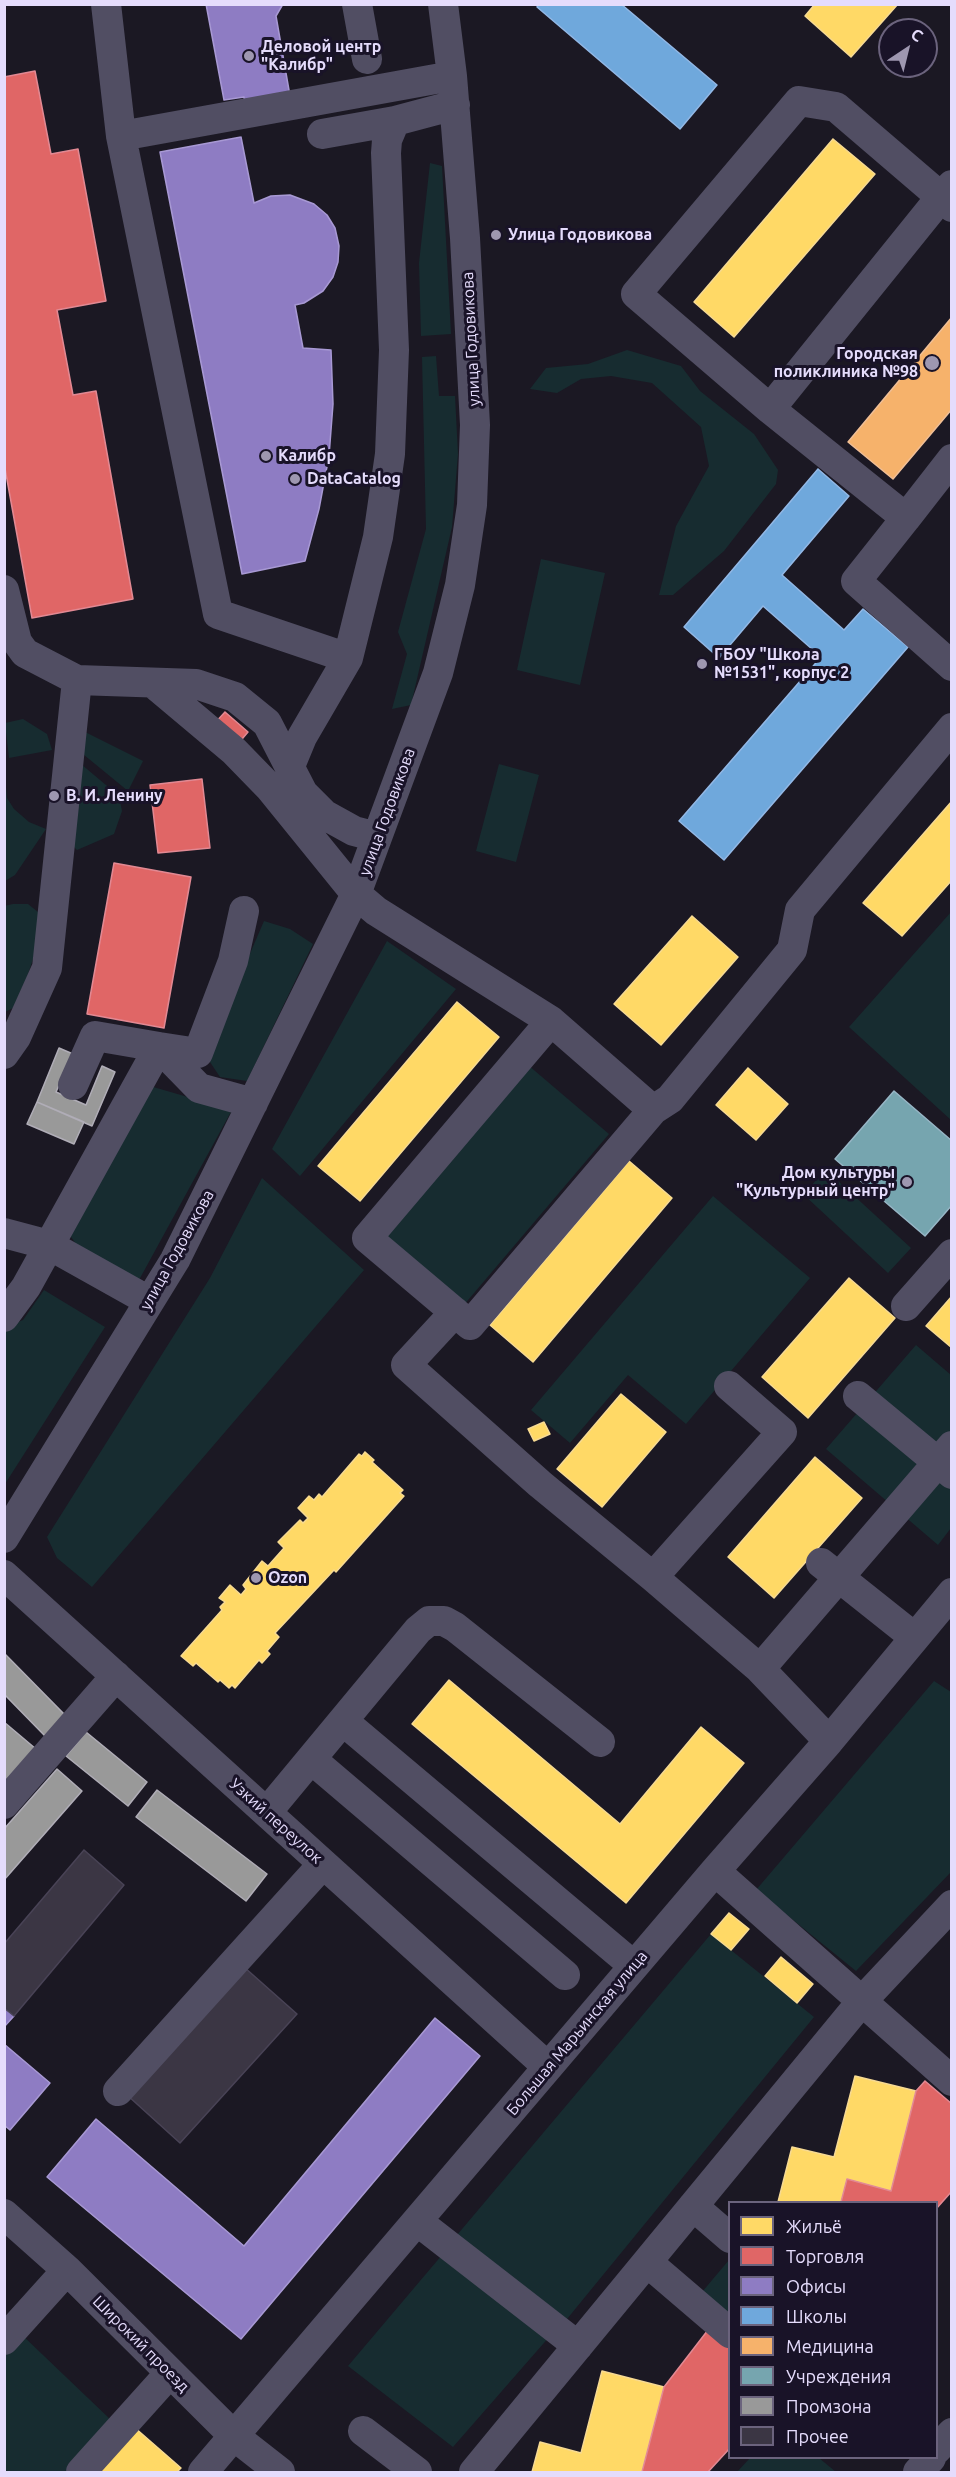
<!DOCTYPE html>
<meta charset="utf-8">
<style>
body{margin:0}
#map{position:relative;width:956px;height:2477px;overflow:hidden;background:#1b1823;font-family:Ubuntu,sans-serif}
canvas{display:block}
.frame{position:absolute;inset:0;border:6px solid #e5dcfc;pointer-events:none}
.legend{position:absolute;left:728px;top:2201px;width:210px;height:258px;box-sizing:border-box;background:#191328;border:2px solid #6b637d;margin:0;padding:8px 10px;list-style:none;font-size:18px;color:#e5dcfc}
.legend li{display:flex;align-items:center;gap:12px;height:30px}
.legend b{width:30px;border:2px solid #6b637d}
.north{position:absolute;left:878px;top:18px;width:60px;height:60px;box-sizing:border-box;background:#191328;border:2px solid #6b637d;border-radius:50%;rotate:35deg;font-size:16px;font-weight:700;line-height:24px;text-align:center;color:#e5dcfc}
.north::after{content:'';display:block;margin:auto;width:21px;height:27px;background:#9e97b0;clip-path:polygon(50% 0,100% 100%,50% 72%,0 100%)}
</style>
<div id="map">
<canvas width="956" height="2477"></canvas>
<div class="frame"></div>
<ul class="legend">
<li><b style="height:16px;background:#ffd966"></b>Жильё</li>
<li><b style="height:16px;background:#e06666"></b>Торговля</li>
<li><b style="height:16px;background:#8e7cc3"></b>Офисы</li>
<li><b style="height:16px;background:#6fa8dc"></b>Школы</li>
<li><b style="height:16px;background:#f6b26b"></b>Медицина</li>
<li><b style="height:16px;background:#76a5af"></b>Учреждения</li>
<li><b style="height:16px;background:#999"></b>Промзона</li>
<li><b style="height:16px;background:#3b3644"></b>Прочее</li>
</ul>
<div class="north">С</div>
</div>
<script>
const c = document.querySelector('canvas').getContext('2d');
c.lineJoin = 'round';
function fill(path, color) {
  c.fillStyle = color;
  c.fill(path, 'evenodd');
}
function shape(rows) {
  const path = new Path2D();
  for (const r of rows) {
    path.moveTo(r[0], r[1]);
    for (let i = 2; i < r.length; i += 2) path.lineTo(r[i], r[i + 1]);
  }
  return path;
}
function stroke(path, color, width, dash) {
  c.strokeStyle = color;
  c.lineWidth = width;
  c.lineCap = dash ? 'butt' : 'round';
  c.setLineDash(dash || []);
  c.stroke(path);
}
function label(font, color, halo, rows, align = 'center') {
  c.font = font + ' Ubuntu,sans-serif';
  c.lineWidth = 6;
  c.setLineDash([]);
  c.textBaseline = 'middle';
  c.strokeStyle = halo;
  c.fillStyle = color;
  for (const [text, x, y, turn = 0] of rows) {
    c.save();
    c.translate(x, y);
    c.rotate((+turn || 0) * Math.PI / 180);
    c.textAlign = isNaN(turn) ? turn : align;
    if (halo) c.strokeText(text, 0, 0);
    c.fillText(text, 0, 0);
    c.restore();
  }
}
fill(shape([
 [430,163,442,166,451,334,421,336,419,263],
 [627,350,681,366,700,391,754,434,778,470,776,484,724,551,673,595,659,595,676,526,709,466,701,427,652,383,611,376,581,379,557,393,530,389,546,368,588,364],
 [436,356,439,396,455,396,458,454,452,527,411,705,392,709,407,654,398,632,426,529,422,357],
 [541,559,605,573,580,685,517,670],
 [23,719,47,734,52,750,9,758,5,723],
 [81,730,143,761,128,791,78,750],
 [81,764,119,796,122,811,114,834,77,850,69,842],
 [499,764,539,775,516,862,476,851],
 [5,776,7,798,14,809,29,822,46,829,15,875,5,881],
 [13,904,28,904,38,912,38,944,27,977,13,1008,5,1012,4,906],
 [951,912,951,1120,849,1027],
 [264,921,290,929,313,944,247,1081,220,1077,206,1056],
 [387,941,456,989,300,1176,272,1149],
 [528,1065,609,1134,463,1306,382,1237],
 [150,1086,232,1110,139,1280,78,1247,67,1231],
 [826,1170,911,1248,888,1273,803,1194],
 [262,1178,364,1270,92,1587,57,1558,47,1537,210,1278],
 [713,1196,810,1278,686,1424,628,1375,570,1443,531,1410],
 [44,1290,105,1327,5,1484,4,1328,23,1320],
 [916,1345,951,1375,951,1528,938,1545,826,1449],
 [934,1681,951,1692,951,1872,856,1971,756,1890],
 [711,1934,814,2017,567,2319,457,2235],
 [442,2255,550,2336,453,2447,348,2366],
 [729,2260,729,2315,702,2292],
 [21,2334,111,2420,65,2472,5,2472,5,2352],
 [750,2458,819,2458,836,2472,737,2472]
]), '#172c30');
const homes = shape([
 [815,4,898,4,851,57,805,16,815,4],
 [833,139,875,174,734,337,694,302,833,139],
 [952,801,952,880,902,936,863,903,952,801],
 [692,916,738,957,661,1045,614,1004,692,916],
 [457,1002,499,1037,360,1201,318,1166,457,1002],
 [748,1068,788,1104,756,1140,716,1105,748,1068],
 [629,1161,672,1198,533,1362,490,1325,629,1161],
 [849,1278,895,1318,808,1418,762,1377,849,1278],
 [952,1296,952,1348,926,1326,952,1296],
 [621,1394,666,1432,602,1507,557,1469,621,1394],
 [544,1422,550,1434,534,1441,528,1429,544,1422],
 [365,1452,374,1460,372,1462,403,1490,400,1493,404,1496,336,1572,334,1570,275,1633,279,1637,267,1651,270,1654,262,1663,259,1660,235,1688,232,1685,229,1688,220,1680,218,1682,196,1663,193,1666,181,1656,222,1610,220,1607,225,1602,219,1598,230,1585,241,1595,246,1589,243,1585,262,1561,268,1566,284,1548,278,1542,300,1520,303,1523,308,1518,298,1508,309,1496,314,1500,319,1494,322,1497,359,1454,362,1456,365,1452],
 [815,1457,862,1498,774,1598,728,1557,815,1457],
 [449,1680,620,1824,701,1727,744,1763,626,1903,412,1724,449,1680],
 [729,1913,749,1929,731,1950,711,1934,729,1913],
 [781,1957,813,1984,797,2003,765,1976,781,1957],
 [855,2076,916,2091,891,2191,847,2179,841,2202,778,2202,792,2147,834,2157,855,2076],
 [602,2371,664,2387,642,2472,532,2472,540,2442,581,2453,602,2371],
 [134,2427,181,2468,177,2472,94,2472,134,2427]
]);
fill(homes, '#ffd966');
stroke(homes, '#f7da93', 1.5);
const shops = shape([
 [35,71,51,154,78,149,106,301,57,310,73,395,96,391,133,599,32,618,4,463,4,77,35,71],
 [225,712,248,732,237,745,214,724,225,712],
 [202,779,210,848,158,853,150,785,202,779],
 [114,863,191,877,164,1028,87,1014,114,863],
 [925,2081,952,2104,952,2191,936,2209,936,2202,841,2202,847,2179,891,2191,916,2091,925,2081],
 [708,2330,730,2347,730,2448,708,2472,642,2472,664,2387,708,2330]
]);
fill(shops, '#e06666');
stroke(shops, '#e28993', 1.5);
const offices = shape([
 [206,4,283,4,276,16,290,96,245,104,244,97,224,100,206,4],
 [241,137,254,203,271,196,290,195,314,204,327,215,335,228,339,246,338,262,333,277,323,291,304,303,295,305,303,348,331,350,333,404,329,456,319,509,305,561,242,574,160,152,241,137],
 [4,2008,14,2016,4,2027,4,2008],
 [435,2018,480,2056,241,2339,47,2177,96,2119,244,2246,435,2018],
 [4,2044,50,2083,10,2130,4,2125,4,2044]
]);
fill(offices, '#8e7cc3');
stroke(offices, '#a899d4', 1.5);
const schools = shape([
 [539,4,621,4,717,85,680,129,537,7,539,4],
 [818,469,849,496,782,575,844,630,863,609,908,647,724,860,679,821,821,657,763,606,719,658,684,627,818,469]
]);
fill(schools, '#6fa8dc');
stroke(schools, '#92b8e6', 1.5);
const health = shape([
 [952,317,952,409,893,479,848,442,952,317]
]);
fill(health, '#f6b26b');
stroke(health, '#f1bf96', 1.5);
const public = shape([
 [894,1091,952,1141,952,1205,925,1236,835,1159,894,1091]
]);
fill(public, '#76a5af');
stroke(public, '#97b6c6', 1.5);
const industry = shape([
 [59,1048,73,1054,56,1092,86,1105,102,1066,115,1072,92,1126,37,1102,59,1048],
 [37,1102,84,1122,74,1144,27,1124,37,1102],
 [4,1653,66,1716,45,1736,4,1694,4,1653],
 [4,1722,36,1749,4,1784,4,1722],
 [86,1732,147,1782,128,1806,66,1756,86,1732],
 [57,1769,82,1791,4,1880,4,1829,57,1769],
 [157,1790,267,1874,246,1901,136,1817,157,1790]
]);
fill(industry, '#999');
stroke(industry, '#b0adb7', 1.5);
const building = shape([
 [84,1850,124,1885,14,2016,4,2008,4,1944,84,1850],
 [244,1967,297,2014,180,2143,127,2095,244,1967]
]);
fill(building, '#3b3644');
stroke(building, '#494356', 1.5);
stroke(shape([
 [106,4,121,136,218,614,348,658],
 [357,4,367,59],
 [322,134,395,121,455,105],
 [121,136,452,76],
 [952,185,941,197,770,409,636,294,799,101,836,107,941,197,952,207],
 [770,409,906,518,952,459],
 [906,518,856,581,952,666],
 [4,590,17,642,25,653,77,680,196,684,235,697,267,723,303,793,325,815,354,831,377,837],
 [153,683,234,751,270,788,356,894,376,911,551,1021,653,1110,670,1099,792,950,800,910,952,728],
 [290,766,302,737,348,658,378,537,390,454,394,350,386,153,387,140,395,121],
 [551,1021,367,1238,470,1325,653,1110],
 [4,1054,16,1037,47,968,77,680],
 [73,1085,95,1036,159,1047,199,1088,253,1103],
 [4,1233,49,1245,149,1301],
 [906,1306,952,1254],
 [455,1312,406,1365,540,1484,653,1577,782,1432,729,1386],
 [4,1317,26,1287,159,1047,198,1053,233,961,244,911],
 [858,1396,952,1474],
 [4,1538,175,1260,356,894,438,673,460,585,472,505,475,425,465,238,452,76,443,4],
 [821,1563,914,1637],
 [4,1575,548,2067],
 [653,1577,760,1669,829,1741],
 [760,1669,952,1446],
 [343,1721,634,1966],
 [311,1759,565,1975],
 [4,1804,116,1676],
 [267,1812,418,1630,429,1621,444,1621,455,1627,600,1742],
 [715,1871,952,2081],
 [118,2091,323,1864],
 [693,2206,730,2238],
 [4,2214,67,2270,234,2436,280,2472],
 [417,2221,578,2346],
 [647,2262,730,2333],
 [4,2340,67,2270],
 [363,2431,417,2472],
 [936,2450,952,2433],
 [81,2472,170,2373],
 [203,2472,715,1871,829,1741,952,1593],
 [474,2472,862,2001,952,1905],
 [918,2472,931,2458]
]), '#514e63', 30);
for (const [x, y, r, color] of [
 [249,56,6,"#9e97b0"],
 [496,235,6,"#9e97b0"],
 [932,363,8,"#9e97b0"],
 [266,456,6,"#9e97b0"],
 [295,479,6,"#9e97b0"],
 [702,664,6,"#9e97b0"],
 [54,796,6,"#9e97b0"],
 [907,1182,6,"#9e97b0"],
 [256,1578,6,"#9e97b0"]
]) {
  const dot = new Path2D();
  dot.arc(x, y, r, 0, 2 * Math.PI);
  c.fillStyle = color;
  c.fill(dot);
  stroke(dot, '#191328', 2);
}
label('bold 16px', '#e5dcfc', '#191328', [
 ["Деловой центр",261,47],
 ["\"Калибр\"",261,65],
 ["Улица Годовикова",508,235],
 ["Городская",918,354,"right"],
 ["поликлиника №98",918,372,"right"],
 ["Калибр",278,456],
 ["DataCatalog",307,479],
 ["ГБОУ \"Школа",714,655],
 ["№1531\", корпус 2",714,673],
 ["В. И. Ленину",66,796],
 ["Дом культуры",895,1173,"right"],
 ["\"Культурный центр\"",895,1191,"right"],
 ["Ozon",268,1578]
], 'left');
label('16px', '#e5dcfc', '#191328', [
 ["улица Годовикова",471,339,-93],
 ["улица Годовикова",387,812,-70],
 ["улица Годовикова",177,1250,-61],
 ["Узкий переулок",276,1821,42],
 ["Большая Марьинская улица",577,2033,-50],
 ["Широкий проезд",141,2344,45]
]);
</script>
